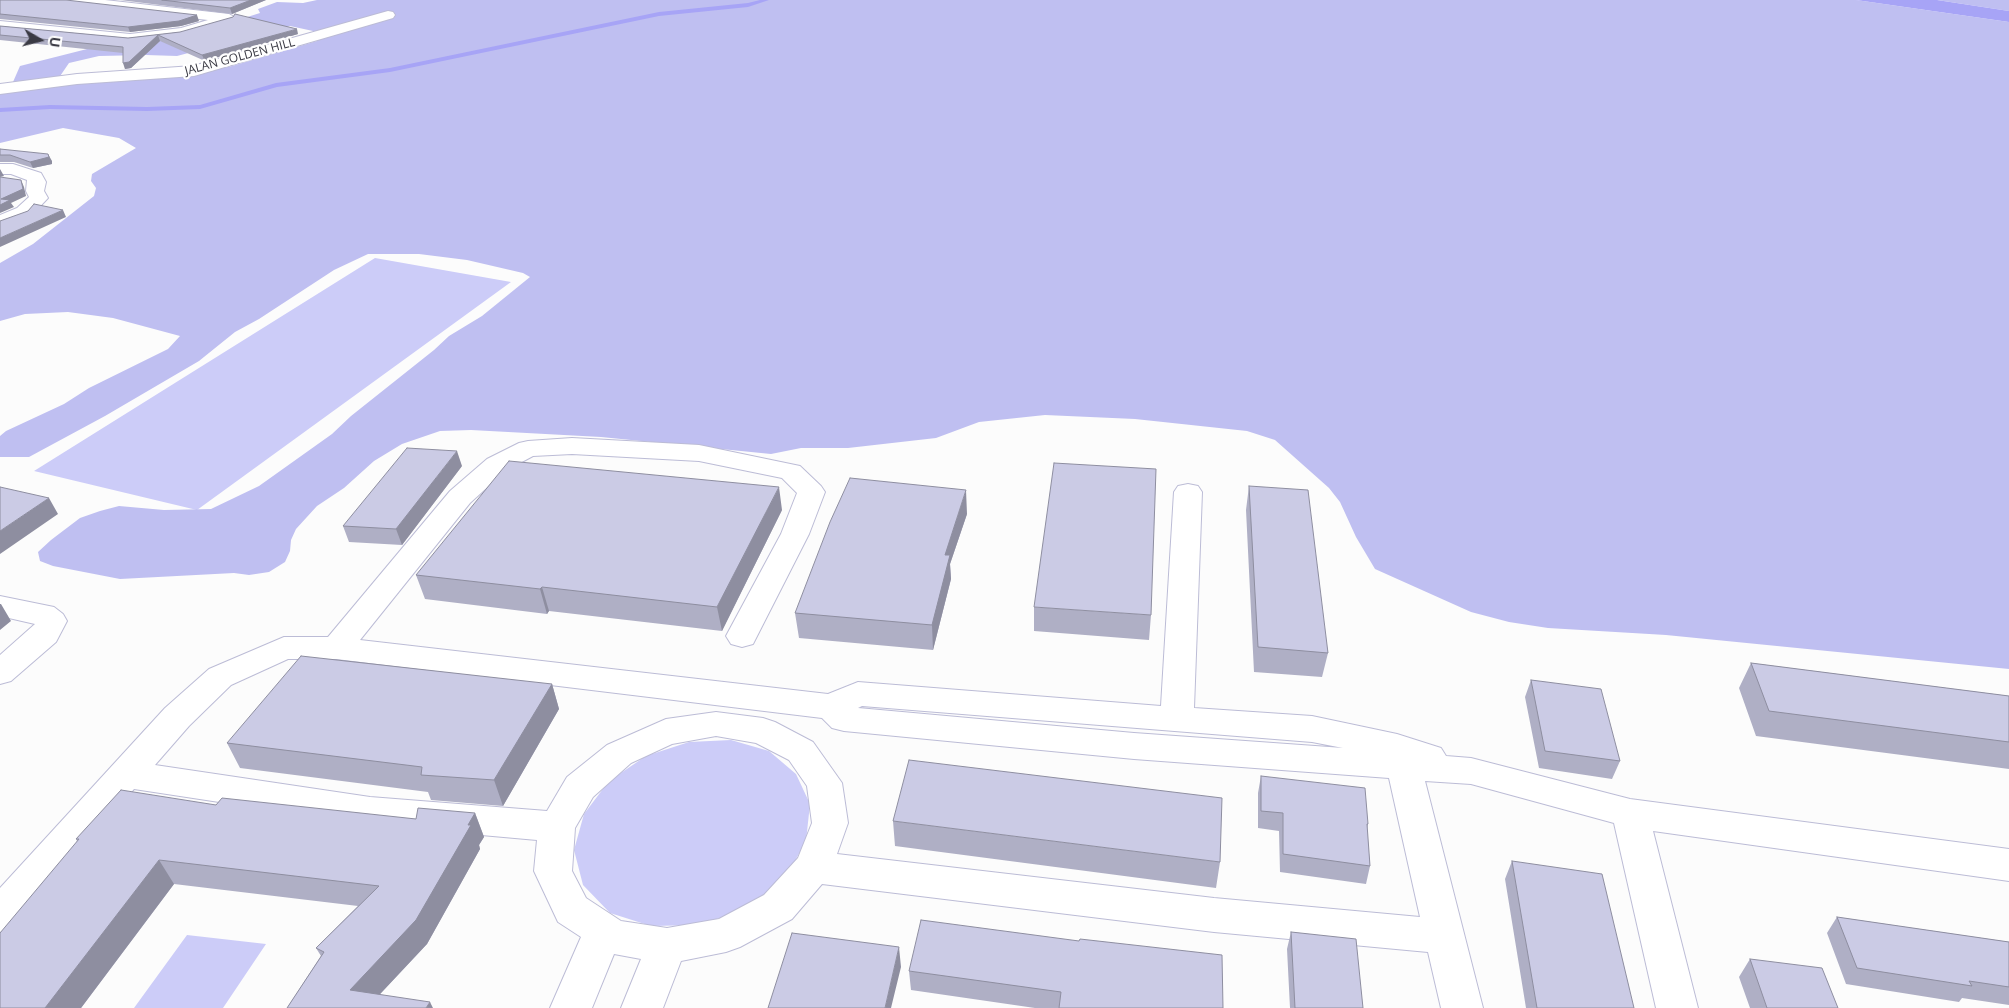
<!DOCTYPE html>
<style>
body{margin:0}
#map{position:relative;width:2009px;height:1008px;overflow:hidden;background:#fcfcfc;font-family:"Open Sans",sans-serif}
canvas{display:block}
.north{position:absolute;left:15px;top:15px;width:50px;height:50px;-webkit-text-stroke:4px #fff;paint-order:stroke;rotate:98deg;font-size:14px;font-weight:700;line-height:20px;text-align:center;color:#3a3a44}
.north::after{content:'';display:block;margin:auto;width:18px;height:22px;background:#3a3a44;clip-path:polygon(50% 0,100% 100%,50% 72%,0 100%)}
</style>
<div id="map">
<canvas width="2009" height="1008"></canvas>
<div class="north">U</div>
</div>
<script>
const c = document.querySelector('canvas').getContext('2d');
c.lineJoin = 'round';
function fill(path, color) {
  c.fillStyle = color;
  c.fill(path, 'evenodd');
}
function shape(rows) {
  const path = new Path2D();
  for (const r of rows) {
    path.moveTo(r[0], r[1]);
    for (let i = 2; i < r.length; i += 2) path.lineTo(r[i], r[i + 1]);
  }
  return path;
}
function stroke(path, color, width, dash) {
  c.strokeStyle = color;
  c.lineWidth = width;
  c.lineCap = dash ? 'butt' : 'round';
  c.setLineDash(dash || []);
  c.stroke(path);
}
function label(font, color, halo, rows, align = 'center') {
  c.font = font + ' "Open Sans",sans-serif';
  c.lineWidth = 4.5;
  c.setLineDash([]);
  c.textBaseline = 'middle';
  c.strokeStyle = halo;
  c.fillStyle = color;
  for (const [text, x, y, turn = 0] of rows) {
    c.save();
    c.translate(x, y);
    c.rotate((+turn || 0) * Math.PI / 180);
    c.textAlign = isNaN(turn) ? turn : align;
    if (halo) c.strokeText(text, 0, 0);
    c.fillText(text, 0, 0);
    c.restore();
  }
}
fill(shape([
 [375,258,511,282,197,510,34,471],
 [731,740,769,751,796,774,810,804,806,841,786,877,748,907,701,925,651,926,610,913,583,885,574,850,584,814,609,781,646,756,689,742],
 [187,935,266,944,223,1008,134,1008]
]), '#ccccf8');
fill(shape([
 [317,0,1856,0,2009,22,2009,669,1666,635,1548,628,1509,622,1471,612,1375,569,1356,537,1340,502,1329,488,1275,440,1247,431,1135,419,1045,415,979,422,936,438,848,448,801,448,771,454,601,437,471,430,440,431,402,444,374,461,344,488,317,506,296,529,291,540,290,551,285,562,269,572,249,575,234,573,120,579,53,566,40,561,38,552,51,540,80,518,100,511,119,506,164,510,211,509,259,486,332,434,351,416,434,350,449,336,482,316,530,277,523,273,467,260,419,254,368,254,334,270,259,319,235,332,199,361,105,416,29,457,0,457,0,436,6,431,64,404,89,388,168,349,180,336,113,318,68,312,25,314,0,321,0,263,33,244,94,196,96,188,91,181,92,174,136,148,119,138,63,128,0,143,0,90,6,88,13,82,20,66,91,48,206,30,260,13,258,9,277,2,303,3],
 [290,26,313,31,317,41,232,66,197,74,56,82,69,63,99,56,146,55,177,56],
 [1937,0,2009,0,2009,11]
]), '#bfbff1');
fill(shape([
 [1856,0,1937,0,2009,11,2009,22]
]), '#a7a4f6');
fill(shape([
 [760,0,769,0,748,7,659,16,390,72,277,87,200,109,147,111,50,109,0,112,0,108,50,105,147,107,200,105,276,83,390,68,659,12,748,3,760,0]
]), '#a7a4f6');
const minor = shape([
 [62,0,105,0,229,14,236,18,234,21,182,36,130,42,0,29,0,21,130,34,181,28,208,20,69,4,62,0],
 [388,11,393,12,395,15,393,18,194,76,77,84,0,94,0,84,77,74,193,66,388,11],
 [0,164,13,164,41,173,46,182,44,191,48,198,31,216,0,228,0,215,17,208,29,197,26,191,27,180,11,174,0,174,0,164],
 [572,438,699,445,800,466,821,486,825,492,809,534,753,644,742,647,731,644,726,636,781,534,797,493,782,478,699,461,572,454,533,456,505,471,470,503,360,640,828,694,858,682,1161,706,1174,492,1178,486,1188,484,1198,486,1202,492,1194,708,1312,716,1397,734,1441,748,1446,756,1471,758,1630,799,2009,849,2009,881,1653,831,1698,1008,1656,1008,1614,823,1471,784,1425,781,1483,1008,1441,1008,1428,952,1214,932,822,884,792,919,740,947,726,952,681,961,663,1008,621,1008,641,959,614,954,592,1008,550,1008,581,937,558,922,534,871,537,840,370,825,134,789,14,927,0,932,0,888,165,708,209,669,284,637,328,637,450,491,487,459,519,443,528,441,572,438],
 [288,659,336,659,822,718,832,728,844,731,1134,759,1389,778,1420,917,1214,898,837,854,848,823,842,783,813,742,775,722,763,718,716,712,666,719,607,745,567,777,547,811,370,797,155,765,189,726,231,685,288,659],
 [862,706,1312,742,1343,748,1134,733,858,708,862,706],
 [716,736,756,743,789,760,807,786,812,823,798,858,764,895,719,919,667,928,621,921,586,898,572,871,575,828,593,797,631,763,672,744,716,736],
 [0,596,54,607,63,614,67,621,56,642,11,681,0,684,0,655,35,624,0,616,0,596]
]);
stroke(minor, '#bcbcd6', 2);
fill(minor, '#fff');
fill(shape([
 [0,0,199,21,181,26,130,32,0,19],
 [120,0,266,0,232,14],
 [0,26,128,38,180,32,298,34,205,61,160,41,131,68,125,69,123,53,0,40],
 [0,149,52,161,52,164,33,168,14,162,0,162],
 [462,466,402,545,349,542,343,526],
 [1249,486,1328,653,1322,677,1254,672,1246,510],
 [782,510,722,631,549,611,547,614,425,599,416,575],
 [967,514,950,564,951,579,933,650,799,638,795,613],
 [1034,607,1151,615,1149,640,1034,631],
 [1751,663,2009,696,2009,769,1756,736,1739,688],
 [1531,680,1620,761,1612,779,1539,768,1525,697],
 [552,684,559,709,503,806,431,800,428,792,240,768,227,743],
 [1261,776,1368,824,1367,829,1370,866,1366,884,1280,872,1279,831,1258,828,1258,793],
 [216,805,416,819,475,813,484,837,479,845,480,849,427,944,380,994,287,1008,321,956,316,948,358,906,174,884,81,1008,0,1008,77,841,76,839],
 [893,821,1220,862,1216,888,895,846],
 [1512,861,1634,1008,1526,1008,1505,879],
 [1837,917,2009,942,2009,1005,1962,998,1959,1002,1846,984,1827,933],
 [1291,932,1363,1008,1290,1008,1287,949],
 [1750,959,1838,1008,1750,1008,1739,977],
 [909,971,1223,1008,1035,1008,911,990]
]), '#afafc5');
fill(shape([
 [251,0,266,0,232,14,230,8],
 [197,15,199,21,181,26,130,32,128,27],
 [297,29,298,34,205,61,202,55],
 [158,35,160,41,131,68,125,69,123,63],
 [48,154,52,161,52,164,33,168,30,162],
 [0,169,4,176,0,177],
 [21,180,24,187,26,196,11,203,14,207,0,213,0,205,1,199],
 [63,210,66,217,0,247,0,238],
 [457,451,462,466,402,545,396,529],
 [779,487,782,510,722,631,717,607],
 [966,490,967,514,950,564,951,579,933,650,932,625,945,555],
 [49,498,58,514,0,554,0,531],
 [542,587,549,611,547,614,540,589],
 [0,604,1,604,11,621,0,630],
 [552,684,559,709,503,806,494,780],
 [475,813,484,837,479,845,480,849,427,944,367,1008,350,990],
 [159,860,174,884,81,1008,45,1008],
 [899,947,901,967,891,1008,885,1008],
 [430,1002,433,1008,426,1008]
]), '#8e8ea0');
const building = shape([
 [0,0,66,0,197,15,179,21,128,27,0,14,0,0],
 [162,0,251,0,230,8,162,0],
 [235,14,297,29,202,55,158,35,129,62,123,63,123,47,0,35,0,26,128,38,180,32,233,17,235,14],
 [0,149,48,154,49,157,30,162,10,155,0,155,0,149],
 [0,177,21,180,23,189,1,199,10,200,0,205,0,177],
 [34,204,63,210,0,238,0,221,28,211,34,204],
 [407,448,457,451,396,529,343,526,407,448],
 [509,461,779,487,717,607,542,587,540,589,416,575,509,461],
 [1054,463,1156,469,1151,615,1034,607,1054,463],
 [850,478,966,490,945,555,950,555,932,625,795,613,830,522,850,478],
 [1249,486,1308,490,1328,653,1258,647,1249,486],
 [0,487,49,498,0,531,0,487],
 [301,656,552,684,494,780,421,775,422,767,227,743,301,656],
 [1751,663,2009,696,2009,742,1769,711,1751,663],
 [1531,680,1601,689,1620,761,1545,751,1531,680],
 [909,760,1222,798,1220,862,893,821,909,760],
 [1261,776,1365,788,1368,824,1367,824,1370,866,1283,854,1283,813,1261,811,1261,776],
 [121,790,216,805,222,798,416,819,418,808,475,813,468,825,471,825,416,920,350,990,430,1002,426,1008,287,1008,324,952,316,948,379,886,159,860,45,1008,0,1008,0,933,79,839,76,839,121,790],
 [1512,861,1602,874,1634,1008,1537,1008,1512,861],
 [1837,917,2009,942,2009,987,1969,981,1972,986,1857,968,1837,917],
 [921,920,1079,941,1080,939,1222,955,1223,1008,1059,1008,1061,992,909,971,921,920],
 [1291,932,1356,939,1363,1008,1295,1008,1291,932],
 [792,933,899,947,885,1008,768,1008,792,933],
 [1750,959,1822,968,1838,1008,1767,1008,1750,959]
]);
fill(building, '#cbcbe5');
stroke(building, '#8e8ea0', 1);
label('12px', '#3a3a44', '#fff', [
 ["JALAN GOLDEN HILL",240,57,-15]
]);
</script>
